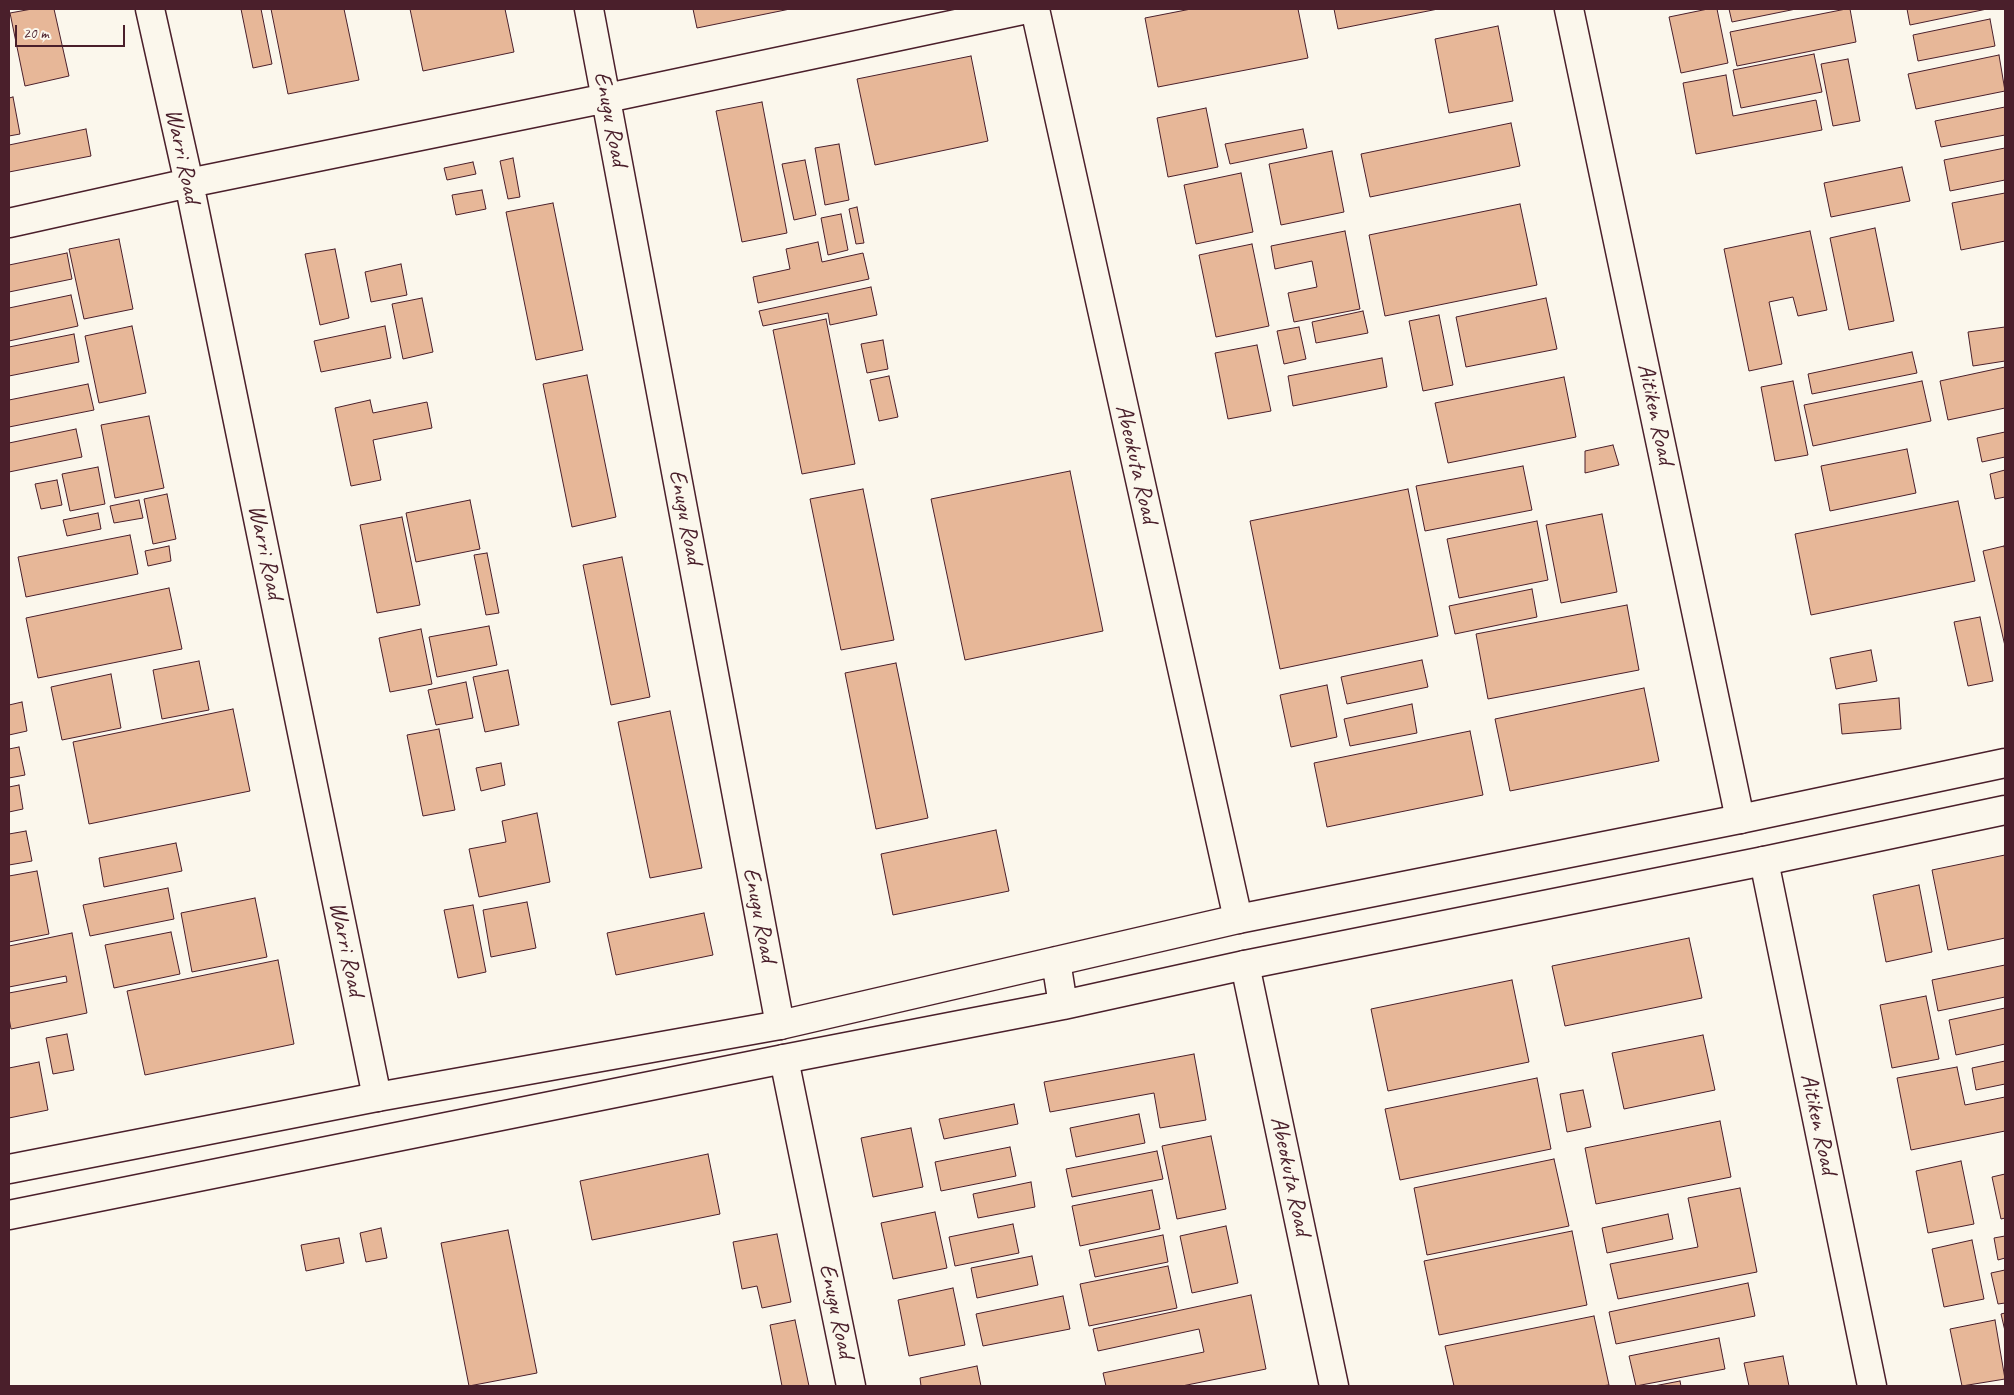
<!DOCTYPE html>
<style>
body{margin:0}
#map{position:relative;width:2014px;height:1395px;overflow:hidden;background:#fbf7ec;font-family:Caveat,sans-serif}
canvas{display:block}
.frame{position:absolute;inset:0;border:10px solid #4a1f2b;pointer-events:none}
.scale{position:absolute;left:15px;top:25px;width:110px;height:22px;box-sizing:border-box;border:2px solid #4a1f2b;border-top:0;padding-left:6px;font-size:15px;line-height:18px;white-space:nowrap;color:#4a1f2b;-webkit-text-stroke:4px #fbf7ec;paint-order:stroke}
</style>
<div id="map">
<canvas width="2014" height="1395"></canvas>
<div class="frame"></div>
<div class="scale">20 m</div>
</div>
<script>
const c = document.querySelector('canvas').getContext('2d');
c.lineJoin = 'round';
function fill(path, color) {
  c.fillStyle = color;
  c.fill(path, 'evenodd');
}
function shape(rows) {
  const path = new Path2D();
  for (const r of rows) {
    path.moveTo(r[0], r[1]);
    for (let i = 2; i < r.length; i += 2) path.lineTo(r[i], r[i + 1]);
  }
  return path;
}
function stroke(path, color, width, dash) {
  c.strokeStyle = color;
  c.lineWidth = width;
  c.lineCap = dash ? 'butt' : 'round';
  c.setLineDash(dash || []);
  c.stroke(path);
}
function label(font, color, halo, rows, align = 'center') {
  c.font = font + ' Caveat,sans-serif';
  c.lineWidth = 4.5;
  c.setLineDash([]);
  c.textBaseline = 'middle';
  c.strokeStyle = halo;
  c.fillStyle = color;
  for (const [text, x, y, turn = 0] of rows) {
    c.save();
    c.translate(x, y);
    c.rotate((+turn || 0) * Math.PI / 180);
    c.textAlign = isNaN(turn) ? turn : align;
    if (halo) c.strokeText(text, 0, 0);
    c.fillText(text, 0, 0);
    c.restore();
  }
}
const building = shape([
 [32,9,54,9,69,76,25,86,10,13,32,9],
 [241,9,261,9,272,64,253,68,241,9],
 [271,9,344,9,359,80,288,94,271,9],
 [410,9,505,9,514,52,423,71,410,9],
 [693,9,790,9,697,28,693,9],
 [1191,9,1298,9,1308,58,1158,87,1145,18,1191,9],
 [1334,9,1438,9,1338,29,1334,9],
 [1708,9,1717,9,1728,63,1681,73,1669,17,1708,9],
 [1729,9,1796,9,1732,22,1729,9],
 [1846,9,1850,9,1856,42,1737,66,1730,32,1846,9],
 [1907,9,1987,9,1910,25,1907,9],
 [1990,19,1995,46,1918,61,1913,35,1990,19],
 [1498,26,1513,101,1449,113,1435,39,1498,26],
 [1814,54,1822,92,1741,108,1733,70,1814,54],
 [1999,55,2005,91,1916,109,1908,74,1999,55],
 [971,56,988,141,875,165,857,79,971,56],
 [1848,59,1860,121,1833,126,1821,64,1848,59],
 [1726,75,1733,116,1816,100,1822,130,1696,154,1683,83,1726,75],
 [13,97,20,134,9,136,9,98,13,97],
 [762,102,787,233,742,242,716,111,762,102],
 [2005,107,2005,135,1941,147,1935,121,2005,107],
 [1206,108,1218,167,1168,177,1157,118,1206,108],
 [1511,123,1520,166,1370,197,1361,154,1511,123],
 [86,129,91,156,9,172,9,145,86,129],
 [1303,129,1307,148,1230,164,1225,144,1303,129],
 [839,144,849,200,825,205,815,148,839,144],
 [2005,148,2005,180,1950,191,1944,160,2005,148],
 [1332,151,1344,212,1281,225,1269,164,1332,151],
 [513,158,520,197,508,199,500,161,513,158],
 [805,160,816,215,794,220,782,164,805,160],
 [473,162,476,174,447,180,444,168,473,162],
 [1902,167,1910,201,1831,217,1824,183,1902,167],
 [1241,173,1253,232,1196,244,1184,185,1241,173],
 [482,190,486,209,456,215,452,195,482,190],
 [2005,193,2005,241,1961,250,1952,203,2005,193],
 [553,203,583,350,536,360,506,212,553,203],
 [1520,204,1537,285,1385,316,1369,235,1520,204],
 [857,207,864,243,856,244,849,209,857,207],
 [841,214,848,250,828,255,821,218,841,214],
 [1875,228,1894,321,1849,330,1830,238,1875,228],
 [1345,231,1360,309,1294,322,1288,293,1317,287,1312,261,1275,269,1271,246,1345,231],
 [1810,231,1827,310,1798,316,1793,297,1769,302,1782,364,1749,371,1724,249,1810,231],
 [119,239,133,309,84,319,69,249,119,239],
 [818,242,822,262,863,253,869,279,758,303,753,277,790,269,786,249,818,242],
 [1252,244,1269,326,1216,337,1199,255,1252,244],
 [335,249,349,318,320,325,305,254,335,249],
 [67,253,72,279,9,292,9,265,67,253],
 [401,264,407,295,371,302,365,272,401,264],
 [871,287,877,315,830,325,828,313,763,326,759,311,871,287],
 [71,295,78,326,9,341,9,308,71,295],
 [422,298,433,352,403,359,392,304,422,298],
 [1546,298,1557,349,1466,367,1456,317,1546,298],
 [1363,311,1368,333,1316,343,1312,322,1363,311],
 [1439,315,1453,385,1423,391,1409,321,1439,315],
 [826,319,855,464,802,474,773,330,826,319],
 [132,326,146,393,99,403,85,336,132,326],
 [385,326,391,358,321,372,314,341,385,326],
 [1299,327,1306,359,1284,364,1277,331,1299,327],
 [2005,327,2005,361,1973,366,1968,332,2005,327],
 [74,334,79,362,9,376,9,347,74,334],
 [883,340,888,369,867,373,861,344,883,340],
 [1257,345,1271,411,1228,419,1215,353,1257,345],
 [1912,352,1917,373,1812,394,1808,374,1912,352],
 [1382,358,1387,387,1293,406,1288,376,1382,358],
 [2005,367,2005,408,1948,420,1940,381,2005,367],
 [587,375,616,517,572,527,543,384,587,375],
 [889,376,898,417,879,421,870,380,889,376],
 [1564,377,1576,437,1448,463,1435,403,1564,377],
 [1793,381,1808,455,1775,461,1761,387,1793,381],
 [1922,381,1931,421,1813,446,1804,405,1922,381],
 [88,384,94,410,9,427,9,400,88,384],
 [370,400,373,413,427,402,432,428,373,440,381,480,351,486,335,408,370,400],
 [149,416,164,488,115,498,101,425,149,416],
 [76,429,82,457,9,472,9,443,76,429],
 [2005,432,2005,457,1982,462,1977,438,2005,432],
 [1613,445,1619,465,1585,473,1585,451,1613,445],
 [1907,449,1916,493,1830,511,1821,466,1907,449],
 [1523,466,1532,510,1425,531,1416,486,1523,466],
 [98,467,105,504,70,511,62,474,98,467],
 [2005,470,2005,497,1995,499,1990,474,2005,470],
 [1070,471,1103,631,965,660,931,499,1070,471],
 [57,480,62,505,41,509,35,484,57,480],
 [863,489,894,640,841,650,810,499,863,489],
 [1408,489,1438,636,1280,669,1250,521,1408,489],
 [167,494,176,539,153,544,144,499,167,494],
 [139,500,143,518,114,523,110,506,139,500],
 [470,500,480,549,416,562,406,513,470,500],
 [1958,501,1975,581,1811,615,1795,534,1958,501],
 [98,513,101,529,67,536,63,520,98,513],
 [1602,514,1617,592,1561,603,1546,525,1602,514],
 [402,517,420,605,377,613,360,525,402,517],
 [1537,521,1548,580,1459,598,1447,539,1537,521],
 [130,535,138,574,26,597,18,557,130,535],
 [169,546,171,561,148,566,145,551,169,546],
 [2004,546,2005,551,2005,646,1983,551,2004,546],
 [487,553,499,613,486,615,474,555,487,553],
 [622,557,650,697,611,705,583,565,622,557],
 [169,588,182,649,38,678,26,618,169,588],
 [1532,589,1537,617,1455,634,1449,606,1532,589],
 [1627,605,1639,670,1488,699,1476,634,1627,605],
 [1980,617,1993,681,1968,686,1954,622,1980,617],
 [489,626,497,665,437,677,429,637,489,626],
 [421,629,432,684,390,692,379,638,421,629],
 [1871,650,1877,681,1836,689,1830,658,1871,650],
 [1422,660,1428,687,1347,704,1341,677,1422,660],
 [199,661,209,710,162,719,153,670,199,661],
 [896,663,928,818,876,829,845,673,896,663],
 [508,670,519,725,485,732,473,677,508,670],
 [111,674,121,728,62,740,51,687,111,674],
 [466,682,473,718,436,725,428,690,466,682],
 [1327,685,1337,737,1291,747,1280,695,1327,685],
 [1644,688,1659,761,1510,791,1495,719,1644,688],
 [1899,698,1901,729,1842,734,1839,704,1899,698],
 [22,702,27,731,9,735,9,705,22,702],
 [1412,704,1417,733,1350,746,1344,719,1412,704],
 [233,709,250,791,89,824,73,742,233,709],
 [670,711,702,868,650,878,618,722,670,711],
 [439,729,455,810,423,816,407,735,439,729],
 [1470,731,1483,795,1327,827,1314,763,1470,731],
 [19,747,25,775,9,778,9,749,19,747],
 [501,763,505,785,481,791,476,768,501,763],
 [19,785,23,809,9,812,9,787,19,785],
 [537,813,550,882,479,897,469,849,506,842,502,821,537,813],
 [996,830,1009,891,893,915,881,854,996,830],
 [26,831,32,861,9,865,9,834,26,831],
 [176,843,182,871,104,887,99,858,176,843],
 [2005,855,2005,938,1948,950,1932,870,2005,855],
 [37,871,49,934,9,942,9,876,37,871],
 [1919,885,1932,952,1886,962,1873,895,1919,885],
 [168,888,174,919,90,936,83,905,168,888],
 [255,898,267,957,192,972,181,913,255,898],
 [527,902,536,948,491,957,483,910,527,902],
 [473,905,486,972,458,978,444,910,473,905],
 [704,913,713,955,616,975,607,933,704,913],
 [171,932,180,974,114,988,105,945,171,932],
 [72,933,87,1013,11,1029,9,1018,9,993,67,982,66,976,9,987,9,946,72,933],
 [1689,938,1702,998,1565,1026,1552,966,1689,938],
 [278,960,294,1044,145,1075,127,991,278,960],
 [2005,965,2005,997,1938,1011,1932,980,2005,965],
 [1512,980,1529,1062,1388,1091,1371,1009,1512,980],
 [1926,996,1939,1059,1892,1068,1880,1005,1926,996],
 [2005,1008,2005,1044,1956,1055,1949,1020,2005,1008],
 [67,1034,74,1070,53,1074,46,1038,67,1034],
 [1703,1035,1715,1090,1624,1109,1612,1053,1703,1035],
 [1194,1054,1206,1120,1160,1128,1154,1093,1050,1112,1044,1082,1194,1054],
 [2005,1061,2005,1084,1976,1090,1972,1068,2005,1061],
 [39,1062,48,1110,9,1118,9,1068,39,1062],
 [1957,1067,1965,1105,2005,1097,2005,1131,1911,1150,1897,1078,1957,1067],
 [1537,1078,1551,1149,1400,1180,1385,1109,1537,1078],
 [1583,1090,1591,1127,1567,1132,1560,1094,1583,1090],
 [1014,1104,1018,1124,944,1139,939,1119,1014,1104],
 [1139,1114,1145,1143,1076,1157,1070,1128,1139,1114],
 [1720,1121,1731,1177,1596,1204,1585,1148,1720,1121],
 [911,1128,923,1187,873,1197,861,1138,911,1128],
 [1211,1136,1226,1209,1177,1219,1162,1146,1211,1136],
 [1010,1147,1016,1176,941,1191,935,1162,1010,1147],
 [1157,1151,1163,1179,1072,1197,1066,1169,1157,1151],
 [708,1154,720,1214,592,1240,580,1181,708,1154],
 [1554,1159,1569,1226,1427,1255,1414,1188,1554,1159],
 [1961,1161,1974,1224,1928,1233,1916,1171,1961,1161],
 [2005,1174,2005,1218,2001,1219,1992,1177,2005,1174],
 [1031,1182,1035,1207,978,1218,973,1194,1031,1182],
 [1740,1188,1757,1272,1618,1299,1610,1264,1698,1247,1688,1198,1740,1188],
 [1152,1190,1160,1229,1080,1246,1072,1206,1152,1190],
 [935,1212,947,1268,893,1279,881,1223,935,1212],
 [1668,1214,1673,1239,1607,1253,1602,1228,1668,1214],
 [1013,1224,1019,1253,955,1266,949,1237,1013,1224],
 [1226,1226,1238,1283,1192,1293,1180,1236,1226,1226],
 [381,1228,387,1258,366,1262,360,1233,381,1228],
 [508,1230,537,1373,469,1386,441,1243,508,1230],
 [1572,1231,1587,1305,1439,1335,1424,1261,1572,1231],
 [777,1234,791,1302,762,1308,757,1286,742,1289,733,1242,777,1234],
 [1163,1235,1168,1262,1095,1277,1089,1250,1163,1235],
 [2005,1236,2005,1258,1998,1260,1994,1238,2005,1236],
 [339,1238,344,1263,306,1271,301,1245,339,1238],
 [1972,1240,1984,1299,1944,1307,1932,1249,1972,1240],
 [1032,1256,1038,1285,977,1298,971,1268,1032,1256],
 [1168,1266,1177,1308,1089,1326,1080,1284,1168,1266],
 [2005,1270,2005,1303,1998,1304,1991,1273,2005,1270],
 [1748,1283,1755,1316,1616,1344,1609,1312,1748,1283],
 [953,1288,965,1345,909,1356,898,1300,953,1288],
 [1251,1295,1266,1369,1182,1386,1106,1386,1103,1373,1204,1352,1199,1329,1098,1351,1093,1329,1251,1295],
 [1063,1296,1070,1329,983,1346,976,1314,1063,1296],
 [2005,1313,2005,1331,2001,1314,2005,1313],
 [1594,1316,1609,1385,1601,1386,1454,1386,1445,1346,1594,1316],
 [795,1320,809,1386,782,1386,770,1325,795,1320],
 [1995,1320,2005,1379,1962,1386,1950,1329,1995,1320],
 [1719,1338,1725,1369,1636,1386,1629,1356,1719,1338],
 [1783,1356,1789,1386,1749,1386,1744,1363,1783,1356],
 [977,1366,981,1386,921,1386,920,1378,977,1366],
 [1680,1381,1681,1386,1654,1386,1680,1381]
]);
fill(building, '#e7b798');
stroke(building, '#4a1f2b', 1);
const minor = shape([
 [150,9,189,183,377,1097],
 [589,9,780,1025],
 [1035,9,1238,919],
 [1569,9,1740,819],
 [9,223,189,183,607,98,1027,9],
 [1764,861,1872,1386],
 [1245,965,1334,1386],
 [784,1059,851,1386]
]);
const major = shape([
 [1056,961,1063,1005],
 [9,1169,377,1097,780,1025,1238,919,1740,819,2005,763],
 [9,1215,784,1059,1063,1005,1245,965,1764,861,2005,810]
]);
stroke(minor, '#4a1f2b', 31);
stroke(major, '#4a1f2b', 31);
stroke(minor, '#fbf7ec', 28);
stroke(major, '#fbf7ec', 28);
label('24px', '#4a1f2b', '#fbf7ec', [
 ["Enugu Road",610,119,79],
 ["Warri Road",182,156,78],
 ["Aitiken Road",1655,414,78],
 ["Abeokuta Road",1136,464,77],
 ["Enugu Road",685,517,79],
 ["Warri Road",265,552,78],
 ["Enugu Road",759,915,79],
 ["Warri Road",346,949,78],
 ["Aitiken Road",1818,1124,78],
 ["Abeokuta Road",1290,1176,78],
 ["Enugu Road",836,1311,78]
]);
</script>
